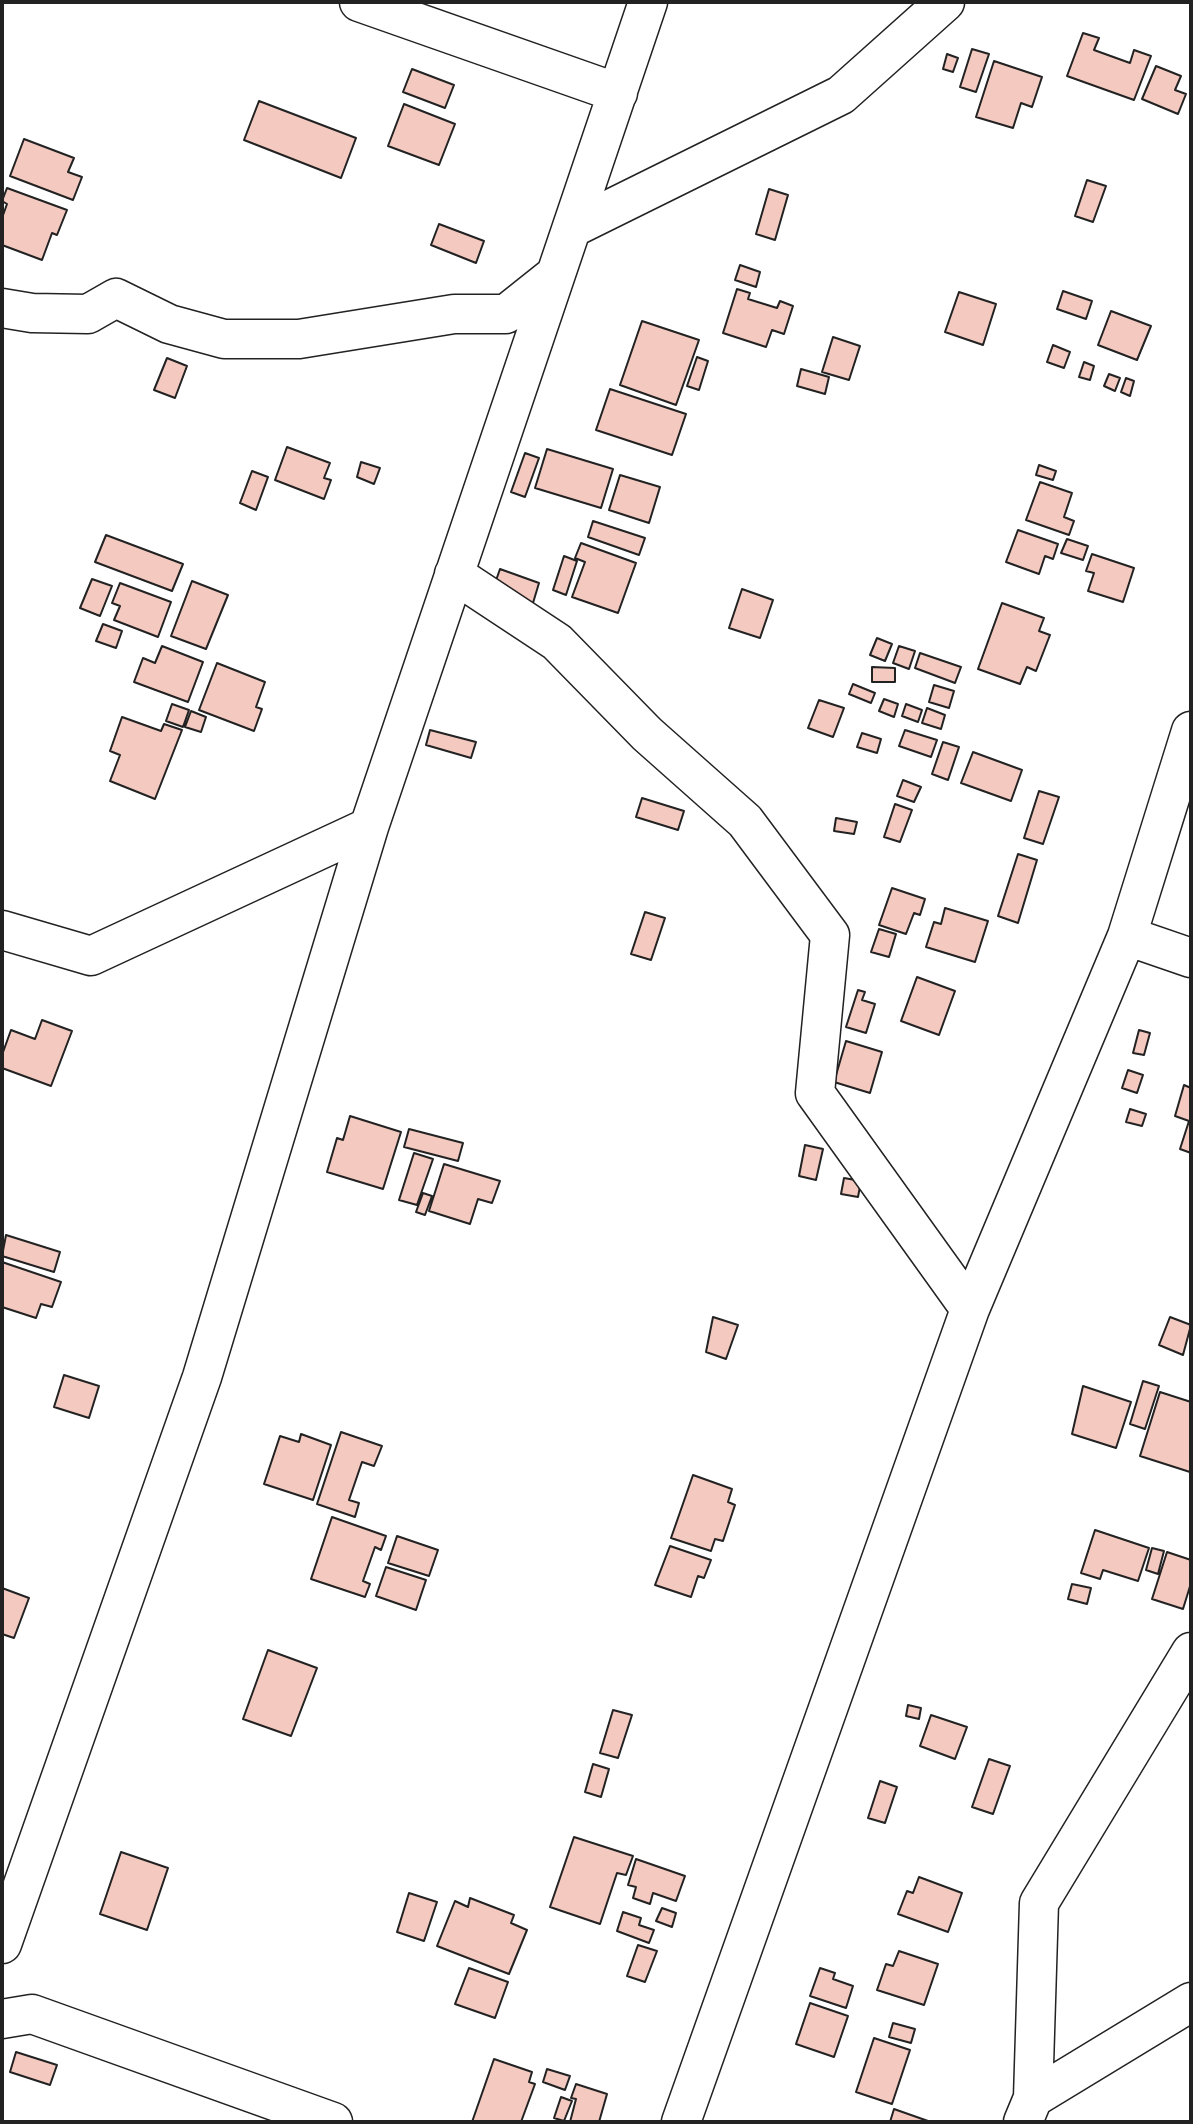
<!DOCTYPE html>
<style>
body{margin:0}
#map{position:relative;width:1193px;height:2124px;overflow:hidden;background:#fff;font-family:"Work Sans",sans-serif}
canvas{display:block}
.frame{position:absolute;inset:0;border:4px solid #222;pointer-events:none}
</style>
<div id="map">
<canvas width="1193" height="2124"></canvas>
<div class="frame"></div>
</div>
<script>
const c = document.querySelector('canvas').getContext('2d');
c.lineJoin = 'round';
function fill(path, color) {
  c.fillStyle = color;
  c.fill(path, 'evenodd');
}
function shape(rows) {
  const path = new Path2D();
  for (const r of rows) {
    path.moveTo(r[0], r[1]);
    for (let i = 2; i < r.length; i += 2) path.lineTo(r[i], r[i + 1]);
  }
  return path;
}
function stroke(path, color, width, dash) {
  c.strokeStyle = color;
  c.lineWidth = width;
  c.lineCap = dash ? 'butt' : 'round';
  c.setLineDash(dash || []);
  c.stroke(path);
}
const building = shape([
 [1083,33,1099,38,1094,50,1130,63,1134,50,1151,56,1134,100,1067,76,1083,33],
 [972,49,989,54,976,92,960,87,972,49],
 [947,54,958,58,953,72,943,69,947,54],
 [994,61,1042,77,1032,107,1021,103,1013,128,976,117,994,61],
 [1156,66,1181,76,1175,90,1186,94,1178,114,1142,99,1156,66],
 [412,69,454,85,445,108,403,92,412,69],
 [259,101,356,138,341,178,244,140,259,101],
 [404,104,455,124,439,165,388,146,404,104],
 [24,139,74,158,68,172,82,177,73,200,10,176,24,139],
 [1087,180,1106,186,1093,222,1075,216,1087,180],
 [7,188,67,210,57,235,52,233,42,260,2,245,2,218,7,204,2,201,7,188],
 [769,189,788,195,775,240,756,234,769,189],
 [439,224,484,241,476,263,431,245,439,224],
 [740,265,760,272,756,287,735,280,740,265],
 [737,289,750,293,748,299,777,308,780,301,793,306,784,334,772,330,766,347,723,333,737,289],
 [1063,291,1092,301,1086,319,1057,309,1063,291],
 [959,292,996,304,983,345,945,332,959,292],
 [1111,311,1151,326,1137,360,1098,345,1111,311],
 [642,321,699,340,676,405,620,385,642,321],
 [833,337,860,346,849,380,822,372,833,337],
 [1053,345,1070,352,1064,368,1047,362,1053,345],
 [697,357,708,361,699,390,687,386,697,357],
 [167,358,187,366,175,398,154,390,167,358],
 [1084,362,1094,366,1090,380,1079,377,1084,362],
 [801,369,829,377,825,394,797,386,801,369],
 [1109,374,1120,378,1115,391,1104,386,1109,374],
 [1126,378,1134,381,1130,396,1121,392,1126,378],
 [610,389,686,414,672,455,596,430,610,389],
 [287,447,330,463,324,478,331,480,324,499,275,480,287,447],
 [547,449,613,469,601,508,535,488,547,449],
 [525,453,539,458,525,497,511,492,525,453],
 [361,462,380,468,374,484,357,477,361,462],
 [1039,465,1056,471,1053,480,1036,475,1039,465],
 [252,471,268,477,256,510,240,503,252,471],
 [620,475,660,487,649,523,609,510,620,475],
 [1040,482,1072,493,1064,517,1074,521,1069,535,1026,520,1040,482],
 [593,521,645,538,639,555,588,537,593,521],
 [1018,530,1058,544,1053,559,1045,556,1039,574,1006,562,1018,530],
 [106,535,183,564,172,591,95,562,106,535],
 [1067,539,1088,546,1083,560,1061,553,1067,539],
 [581,543,636,563,618,613,572,597,585,562,575,558,581,543],
 [1092,554,1134,568,1123,602,1088,591,1094,573,1086,571,1092,554],
 [564,556,577,561,566,595,553,590,564,556],
 [500,569,539,583,533,603,493,589,500,569],
 [92,579,112,586,100,616,80,608,92,579],
 [192,581,228,595,206,649,171,636,192,581],
 [120,583,171,602,158,637,114,620,120,606,112,603,120,583],
 [742,589,773,600,760,638,729,628,742,589],
 [1002,603,1044,618,1039,631,1050,635,1036,671,1027,667,1020,684,978,669,1002,603],
 [103,624,122,631,116,648,96,641,103,624],
 [877,638,892,644,885,661,870,655,877,638],
 [162,646,203,662,188,702,134,682,143,658,155,663,162,646],
 [899,646,915,651,909,669,893,663,899,646],
 [920,653,961,667,955,683,915,668,920,653],
 [217,663,265,682,256,707,262,709,254,731,199,710,217,663],
 [872,667,895,668,895,682,872,682,872,667],
 [853,684,875,693,871,703,849,694,853,684],
 [934,685,954,691,949,708,929,702,934,685],
 [884,699,898,704,894,717,879,711,884,699],
 [819,700,844,708,833,737,808,728,819,700],
 [172,704,189,710,183,727,166,721,172,704],
 [906,704,922,710,918,722,902,716,906,704],
 [927,708,945,715,941,729,922,723,927,708],
 [191,711,206,717,201,732,185,727,191,711],
 [122,717,161,731,164,724,182,730,155,799,110,781,120,755,110,751,122,717],
 [430,730,476,742,471,758,426,745,430,730],
 [905,730,937,740,931,757,899,746,905,730],
 [862,733,881,739,877,753,857,747,862,733],
 [943,742,959,747,948,780,932,774,943,742],
 [973,752,1022,770,1011,801,961,783,973,752],
 [903,780,921,787,914,802,897,796,903,780],
 [1039,791,1059,797,1043,844,1024,838,1039,791],
 [642,798,684,811,678,830,636,817,642,798],
 [895,804,912,810,900,842,884,837,895,804],
 [836,818,857,822,854,834,834,831,836,818],
 [1018,854,1037,860,1018,923,998,916,1018,854],
 [892,888,925,899,920,915,914,913,906,934,879,925,892,888],
 [945,908,988,921,975,962,926,947,934,922,941,924,945,908],
 [645,912,665,918,651,960,631,954,645,912],
 [879,929,896,934,889,957,871,952,879,929],
 [917,977,955,991,939,1035,901,1021,917,977],
 [858,990,865,992,862,1000,875,1004,866,1033,846,1027,858,990],
 [42,1020,72,1031,51,1086,2,1068,2,1055,11,1030,35,1039,42,1020],
 [1139,1030,1150,1033,1144,1055,1133,1053,1139,1030],
 [846,1041,882,1052,870,1093,834,1082,846,1041],
 [1128,1070,1143,1075,1137,1093,1122,1088,1128,1070],
 [1184,1085,1191,1088,1191,1153,1180,1149,1189,1121,1175,1116,1184,1085],
 [1130,1109,1146,1114,1142,1126,1126,1122,1130,1109],
 [350,1116,401,1132,383,1189,327,1172,337,1138,343,1140,350,1116],
 [409,1129,463,1143,458,1161,404,1147,409,1129],
 [805,1145,823,1149,816,1180,799,1176,805,1145],
 [414,1153,433,1159,417,1205,399,1200,414,1153],
 [444,1164,500,1181,492,1203,478,1199,470,1224,429,1211,444,1164],
 [844,1178,861,1181,858,1197,841,1194,844,1178],
 [423,1193,432,1196,425,1215,416,1212,423,1193],
 [6,1235,60,1252,54,1272,2,1256,6,1235],
 [2,1262,61,1282,52,1307,41,1304,36,1318,2,1307,2,1262],
 [713,1317,738,1325,726,1359,706,1352,713,1317],
 [1170,1317,1191,1325,1183,1355,1159,1345,1170,1317],
 [64,1375,99,1386,89,1418,54,1407,64,1375],
 [1143,1381,1159,1386,1145,1429,1130,1424,1143,1381],
 [1083,1386,1131,1402,1116,1448,1072,1434,1083,1386],
 [1160,1392,1191,1402,1190,1472,1140,1456,1160,1392],
 [341,1432,382,1446,374,1466,362,1462,349,1500,359,1503,355,1517,317,1504,341,1432],
 [301,1434,331,1445,313,1500,264,1484,280,1436,299,1442,301,1434],
 [693,1475,732,1489,728,1502,735,1505,723,1541,715,1539,711,1551,671,1538,693,1475],
 [332,1517,386,1536,381,1550,375,1547,363,1581,370,1584,365,1597,311,1579,332,1517],
 [1095,1530,1149,1548,1138,1581,1103,1570,1100,1579,1081,1573,1095,1530],
 [397,1536,438,1550,429,1576,388,1563,397,1536],
 [670,1546,711,1560,704,1578,698,1576,691,1597,655,1585,670,1546],
 [1152,1548,1164,1551,1158,1574,1146,1570,1152,1548],
 [1167,1552,1191,1560,1191,1583,1183,1609,1152,1599,1167,1552],
 [386,1567,426,1580,416,1610,376,1596,386,1567],
 [1072,1584,1091,1588,1087,1604,1068,1599,1072,1584],
 [2,1588,29,1598,14,1638,2,1634,2,1588],
 [268,1650,317,1668,291,1736,243,1719,268,1650],
 [908,1705,921,1708,919,1719,906,1716,908,1705],
 [613,1710,632,1715,618,1758,600,1753,613,1710],
 [931,1715,967,1727,955,1759,920,1746,931,1715],
 [989,1759,1010,1766,993,1814,972,1807,989,1759],
 [593,1764,609,1769,601,1797,585,1792,593,1764],
 [880,1781,897,1787,885,1823,868,1818,880,1781],
 [574,1837,633,1856,626,1875,617,1873,600,1924,550,1907,574,1837],
 [121,1852,168,1868,147,1930,100,1914,121,1852],
 [636,1859,685,1876,676,1901,653,1893,650,1904,633,1898,636,1887,628,1885,636,1859],
 [919,1877,962,1893,948,1932,898,1914,907,1891,913,1893,919,1877],
 [409,1893,437,1902,424,1941,397,1932,409,1893],
 [470,1898,514,1915,511,1923,527,1930,509,1974,437,1946,455,1901,468,1907,470,1898],
 [662,1908,676,1913,672,1927,656,1921,662,1908],
 [623,1912,641,1918,639,1925,654,1930,649,1943,617,1931,623,1912],
 [638,1945,657,1951,645,1982,627,1976,638,1945],
 [899,1951,938,1964,924,2005,877,1990,886,1964,893,1966,899,1951],
 [469,1968,508,1982,495,2018,455,2004,469,1968],
 [820,1968,835,1973,833,1979,853,1986,846,2008,810,1996,820,1968],
 [810,2003,848,2016,834,2057,796,2044,810,2003],
 [893,2023,915,2029,911,2043,889,2037,893,2023],
 [874,2038,910,2050,892,2104,856,2092,874,2038],
 [16,2052,57,2065,50,2085,10,2072,16,2052],
 [494,2059,532,2072,529,2082,535,2084,521,2122,472,2122,494,2059],
 [547,2069,570,2076,565,2090,543,2082,547,2069],
 [576,2084,607,2094,599,2122,570,2122,576,2099,571,2098,576,2084],
 [561,2097,572,2101,564,2121,554,2118,561,2097],
 [894,2109,928,2121,927,2122,890,2122,894,2109]
]);
fill(building, '#f3c9c0');
stroke(building, '#222', 2);
const minor = shape([
 [359,2,618,93],
 [572,228,841,95,945,2],
 [2,308,32,313,88,314,116,298,169,324,224,339,299,339,454,314,506,314,555,275],
 [454,574,557,642,647,734,745,821,830,935,815,1093,970,1309],
 [2,930,91,956,369,827,648,2],
 [1127,936,1191,958],
 [2,1944,202,1377,369,827],
 [2,2019,32,2014,333,2122],
 [1033,2098,1191,2002],
 [681,2122,970,1309,1127,936,1191,731],
 [1023,2122,1033,2098,1039,1903,1191,1652]
]);
stroke(minor, '#222', 41);
stroke(minor, '#fff', 38);
</script>
